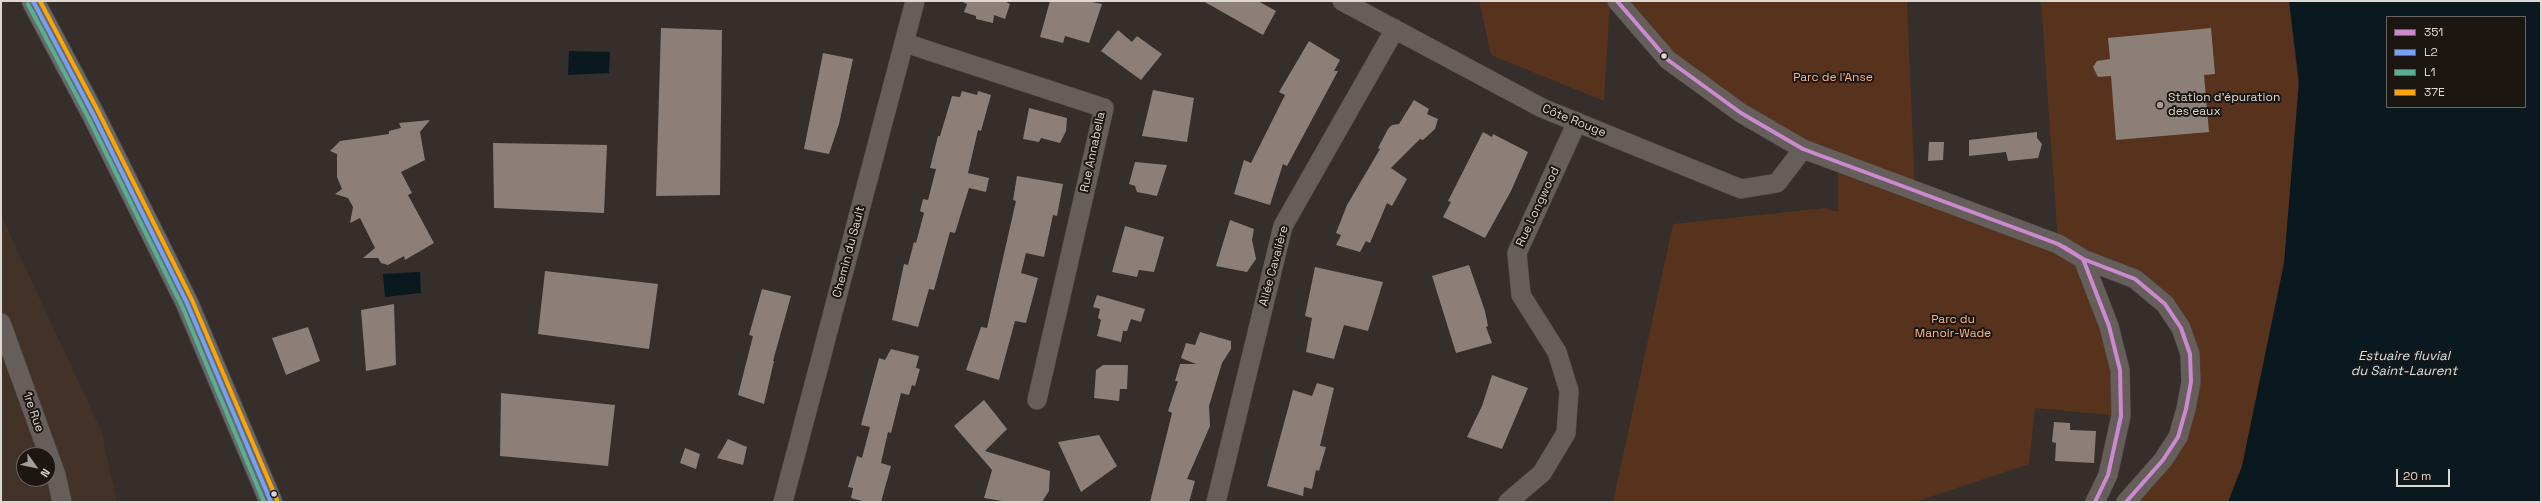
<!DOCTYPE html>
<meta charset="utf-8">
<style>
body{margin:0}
#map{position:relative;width:2542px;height:503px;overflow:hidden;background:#352e2a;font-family:"Space Grotesk",sans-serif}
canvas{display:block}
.frame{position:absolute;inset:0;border:2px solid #dfd7d2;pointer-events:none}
.legend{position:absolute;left:2386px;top:16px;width:140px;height:92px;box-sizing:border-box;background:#1c1613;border:1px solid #6a635f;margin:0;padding:5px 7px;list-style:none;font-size:12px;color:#dfd7d2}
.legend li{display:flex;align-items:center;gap:8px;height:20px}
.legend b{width:20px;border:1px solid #6a635f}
.north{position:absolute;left:16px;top:447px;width:40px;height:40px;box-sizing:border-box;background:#1c1613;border:1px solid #6a635f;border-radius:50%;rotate:123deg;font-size:11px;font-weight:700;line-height:16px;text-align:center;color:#dfd7d2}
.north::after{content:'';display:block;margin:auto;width:14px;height:18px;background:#a49c97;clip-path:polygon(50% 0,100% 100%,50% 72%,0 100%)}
.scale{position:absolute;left:2396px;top:469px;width:54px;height:18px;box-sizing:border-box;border:2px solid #dfd7d2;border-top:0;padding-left:5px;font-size:12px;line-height:14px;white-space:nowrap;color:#dfd7d2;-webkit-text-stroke:3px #1c1613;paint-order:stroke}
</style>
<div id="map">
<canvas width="2542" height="503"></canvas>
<div class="frame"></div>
<ul class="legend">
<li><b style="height:5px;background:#cb8acf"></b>351</li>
<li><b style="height:5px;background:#76a0f3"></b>L2</li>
<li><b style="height:5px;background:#59af8f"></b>L1</li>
<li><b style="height:5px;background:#ffa400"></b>37E</li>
</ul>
<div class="north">N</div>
<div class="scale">20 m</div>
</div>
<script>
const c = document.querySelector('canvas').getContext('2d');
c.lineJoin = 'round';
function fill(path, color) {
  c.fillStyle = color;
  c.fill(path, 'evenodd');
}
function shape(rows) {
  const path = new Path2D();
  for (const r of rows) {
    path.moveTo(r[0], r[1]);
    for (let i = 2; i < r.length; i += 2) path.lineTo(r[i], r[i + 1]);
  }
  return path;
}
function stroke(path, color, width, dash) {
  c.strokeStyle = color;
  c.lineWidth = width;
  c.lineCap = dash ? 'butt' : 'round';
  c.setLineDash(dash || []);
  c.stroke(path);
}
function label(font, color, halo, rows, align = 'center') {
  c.font = font + ' "Space Grotesk",sans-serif';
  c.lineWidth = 4;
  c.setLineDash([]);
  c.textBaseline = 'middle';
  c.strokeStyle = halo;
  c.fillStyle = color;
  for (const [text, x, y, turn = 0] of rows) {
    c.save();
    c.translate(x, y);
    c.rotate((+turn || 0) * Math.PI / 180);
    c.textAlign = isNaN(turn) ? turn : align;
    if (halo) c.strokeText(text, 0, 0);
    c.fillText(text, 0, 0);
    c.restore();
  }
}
fill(shape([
 [1,215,101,430,117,502,1,502],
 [24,455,48,455,48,479,24,479]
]), '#433228');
fill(shape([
 [1479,1,1610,1,1604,101,1491,55],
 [1618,1,1907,1,1915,190,2058,243,2041,1,2289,1,2298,82,2389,502,2126,502,2178,437,2191,382,2165,304,2084,260,2109,326,2121,416,2035,408,2029,464,1915,502,1613,502,1673,224,1825,208,1838,212,1838,162,1675,65]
]), '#57331d');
fill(shape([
 [2289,1,2541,1,2541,502,2228,502,2242,466,2284,263,2299,81],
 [2387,17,2525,17,2525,107,2387,107],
 [569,51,610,52,609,73,568,75],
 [420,272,421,293,385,297,383,274]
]), '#09191f');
fill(shape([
 [961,1,1004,1,1010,4,1005,19,994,15,993,23,976,19,976,16,964,12,967,4],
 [1050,1,1087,1,1102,4,1089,43,1065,36,1063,43,1040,37],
 [1203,1,1258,1,1276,11,1263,35],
 [661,28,722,30,720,195,656,196],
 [2211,28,2215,74,2204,75,2209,132,2116,140,2111,76,2098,77,2093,67,2097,61,2110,59,2108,38],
 [1118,30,1132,42,1137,36,1162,54,1141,80,1101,51],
 [1309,41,1340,60,1334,71,1338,71,1287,166,1283,164,1270,205,1234,194,1244,160,1251,163,1285,95,1279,92],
 [823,53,853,59,839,124,829,154,804,149],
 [1153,90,1194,98,1187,142,1142,136],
 [962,91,977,95,978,91,991,95,981,131,978,130,968,173,989,178,986,192,969,188,955,233,950,232,934,290,929,289,918,327,892,320,904,264,908,265,914,242,916,243,924,213,920,211,923,199,928,200,936,169,930,168,938,136,940,136,952,96,960,97],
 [1414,100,1429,109,1427,114,1438,119,1435,129,1423,140,1420,139,1391,168,1407,179,1392,206,1387,203,1370,243,1366,241,1360,252,1336,245,1341,235,1336,233,1347,205,1380,149,1378,148,1388,129,1392,125,1399,124],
 [1029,108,1067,118,1066,131,1060,143,1041,138,1039,142,1023,139],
 [430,120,420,132,425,160,401,172,412,193,408,195,434,243,405,260,404,256,388,265,381,263,378,258,363,258,375,248,360,218,350,223,353,207,348,198,335,194,342,189,337,177,337,154,330,151,340,141,389,134,389,131,401,128,399,123],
 [1483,132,1492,137,1493,134,1528,152,1511,191,1485,238,1443,217,1451,202,1448,201],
 [2037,132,2037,138,2042,144,2038,158,2008,161,2006,152,1969,156,1969,140],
 [1929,142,1944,142,1943,160,1928,161],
 [493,143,607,145,604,213,494,208],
 [1135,162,1167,165,1157,196,1137,192,1135,186,1129,184],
 [1017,176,1063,184,1057,216,1053,215,1044,257,1026,253,1021,273,1038,278,1026,323,1015,321,999,380,966,370,981,327,987,328,1016,201,1013,200],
 [1230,220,1254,229,1252,240,1256,259,1247,272,1216,266],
 [1125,226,1164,237,1154,272,1139,270,1137,277,1112,272],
 [1469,265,1485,311,1488,326,1486,327,1492,343,1456,353,1432,276],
 [1315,267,1383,282,1368,331,1344,325,1334,359,1306,352,1312,318,1305,316],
 [545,271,658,284,649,349,538,334],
 [762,289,791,296,773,361,774,361,764,404,738,395,753,336,749,335],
 [1097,295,1145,309,1141,322,1131,319,1127,331,1123,331,1121,342,1097,336,1101,320,1098,318,1100,309,1093,307],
 [394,304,396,365,366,371,361,310],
 [308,327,320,361,286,375,272,338],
 [1200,332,1231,341,1231,349,1222,363,1209,406,1210,426,1187,479,1195,481,1189,502,1150,502,1172,413,1168,411,1178,381,1175,381,1180,364,1196,364,1181,358,1186,343,1195,345],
 [891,349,919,356,916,368,920,369,915,386,912,385,909,395,901,393,891,433,888,432,881,463,891,466,881,502,866,502,851,498,853,488,848,487,857,456,862,458,870,427,861,425,879,358,885,360],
 [1103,365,1128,365,1127,389,1120,389,1119,401,1094,398,1096,370],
 [1492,375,1528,388,1502,449,1467,437,1482,406],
 [1317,383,1334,388,1320,446,1326,447,1319,471,1316,470,1312,489,1304,487,1303,496,1267,486,1293,390,1312,396],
 [501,393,615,405,608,466,500,456],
 [984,400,1007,429,985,451,1050,471,1049,491,1042,502,1008,502,984,498,992,470,954,426],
 [2054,422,2070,423,2070,430,2096,431,2094,463,2055,461,2056,443,2052,442],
 [1099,435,1117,466,1081,492,1058,442],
 [728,439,747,447,743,465,717,458],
 [685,448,700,454,696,469,680,463]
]), '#8c7f78');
const minor = shape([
 [1342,1,1542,108,1741,189,1777,183,1803,149],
 [1617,1,1668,60,1741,113,1803,149,2058,244,2083,259,2135,279,2165,304,2181,328,2190,354,2191,382,2186,409,2178,437,2163,460,2126,502],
 [905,43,1104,108,1037,400],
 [2083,259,2109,326,2120,370,2121,416,2108,475,2095,502],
 [1,323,56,475,62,502],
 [783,502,915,1],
 [1216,502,1283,226,1395,29],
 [1508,502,1542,473,1566,433,1569,391,1557,352,1521,295,1517,253,1577,122]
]);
const major = shape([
 [33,1,93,114,187,303,271,502]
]);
stroke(minor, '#4f4946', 20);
stroke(major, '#4f4946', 24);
stroke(minor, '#655e5b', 19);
stroke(major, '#686b6c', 22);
stroke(shape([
 [1617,1,1668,60,1741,113,1803,149,2058,244,2083,259,2135,279,2165,304,2181,328,2190,354,2191,382,2186,409,2178,437,2163,460,2126,502],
 [2064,247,2083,259,2109,326,2120,370,2121,416,2108,475,2095,502]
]), '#cb8acf', 4);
stroke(shape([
 [33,1,93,114,187,303,271,502]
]), '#76a0f3', 4);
stroke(shape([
 [28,4,88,117,182,306,264,502]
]), '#59af8f', 4);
stroke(shape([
 [40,1,98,111,192,300,277,500]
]), '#ffa400', 4);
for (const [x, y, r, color] of [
 [1664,56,3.5,"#dfd7d2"],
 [2160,105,4,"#a49c97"],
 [274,494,3.5,"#dfd7d2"]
]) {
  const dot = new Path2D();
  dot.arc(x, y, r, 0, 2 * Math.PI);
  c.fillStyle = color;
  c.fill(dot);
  stroke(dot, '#1c1613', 1.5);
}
label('12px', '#fbb389', '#1c1613', [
 ["Parc de l'Anse",1833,78],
 ["Parc du",1953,320],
 ["Manoir-Wade",1953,334]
]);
label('12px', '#dfd7d2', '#1c1613', [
 ["Station d'épuration",2168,98],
 ["des eaux",2168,112]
], 'left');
label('12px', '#dfd7d2', '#1c1613', [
 ["Côte Rouge",1574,121,22],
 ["Rue Annabella",1093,152,-78],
 ["Rue Longwood",1538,207,-65],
 ["Chemin du Sault",849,252,-75],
 ["Allée Cavalière",1274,266,-75],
 ["1re Rue",33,412,71]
]);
label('italic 13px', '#c6e8f6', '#1c1613', [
 ["Estuaire fluvial",2404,356],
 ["du Saint-Laurent",2404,371]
]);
</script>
